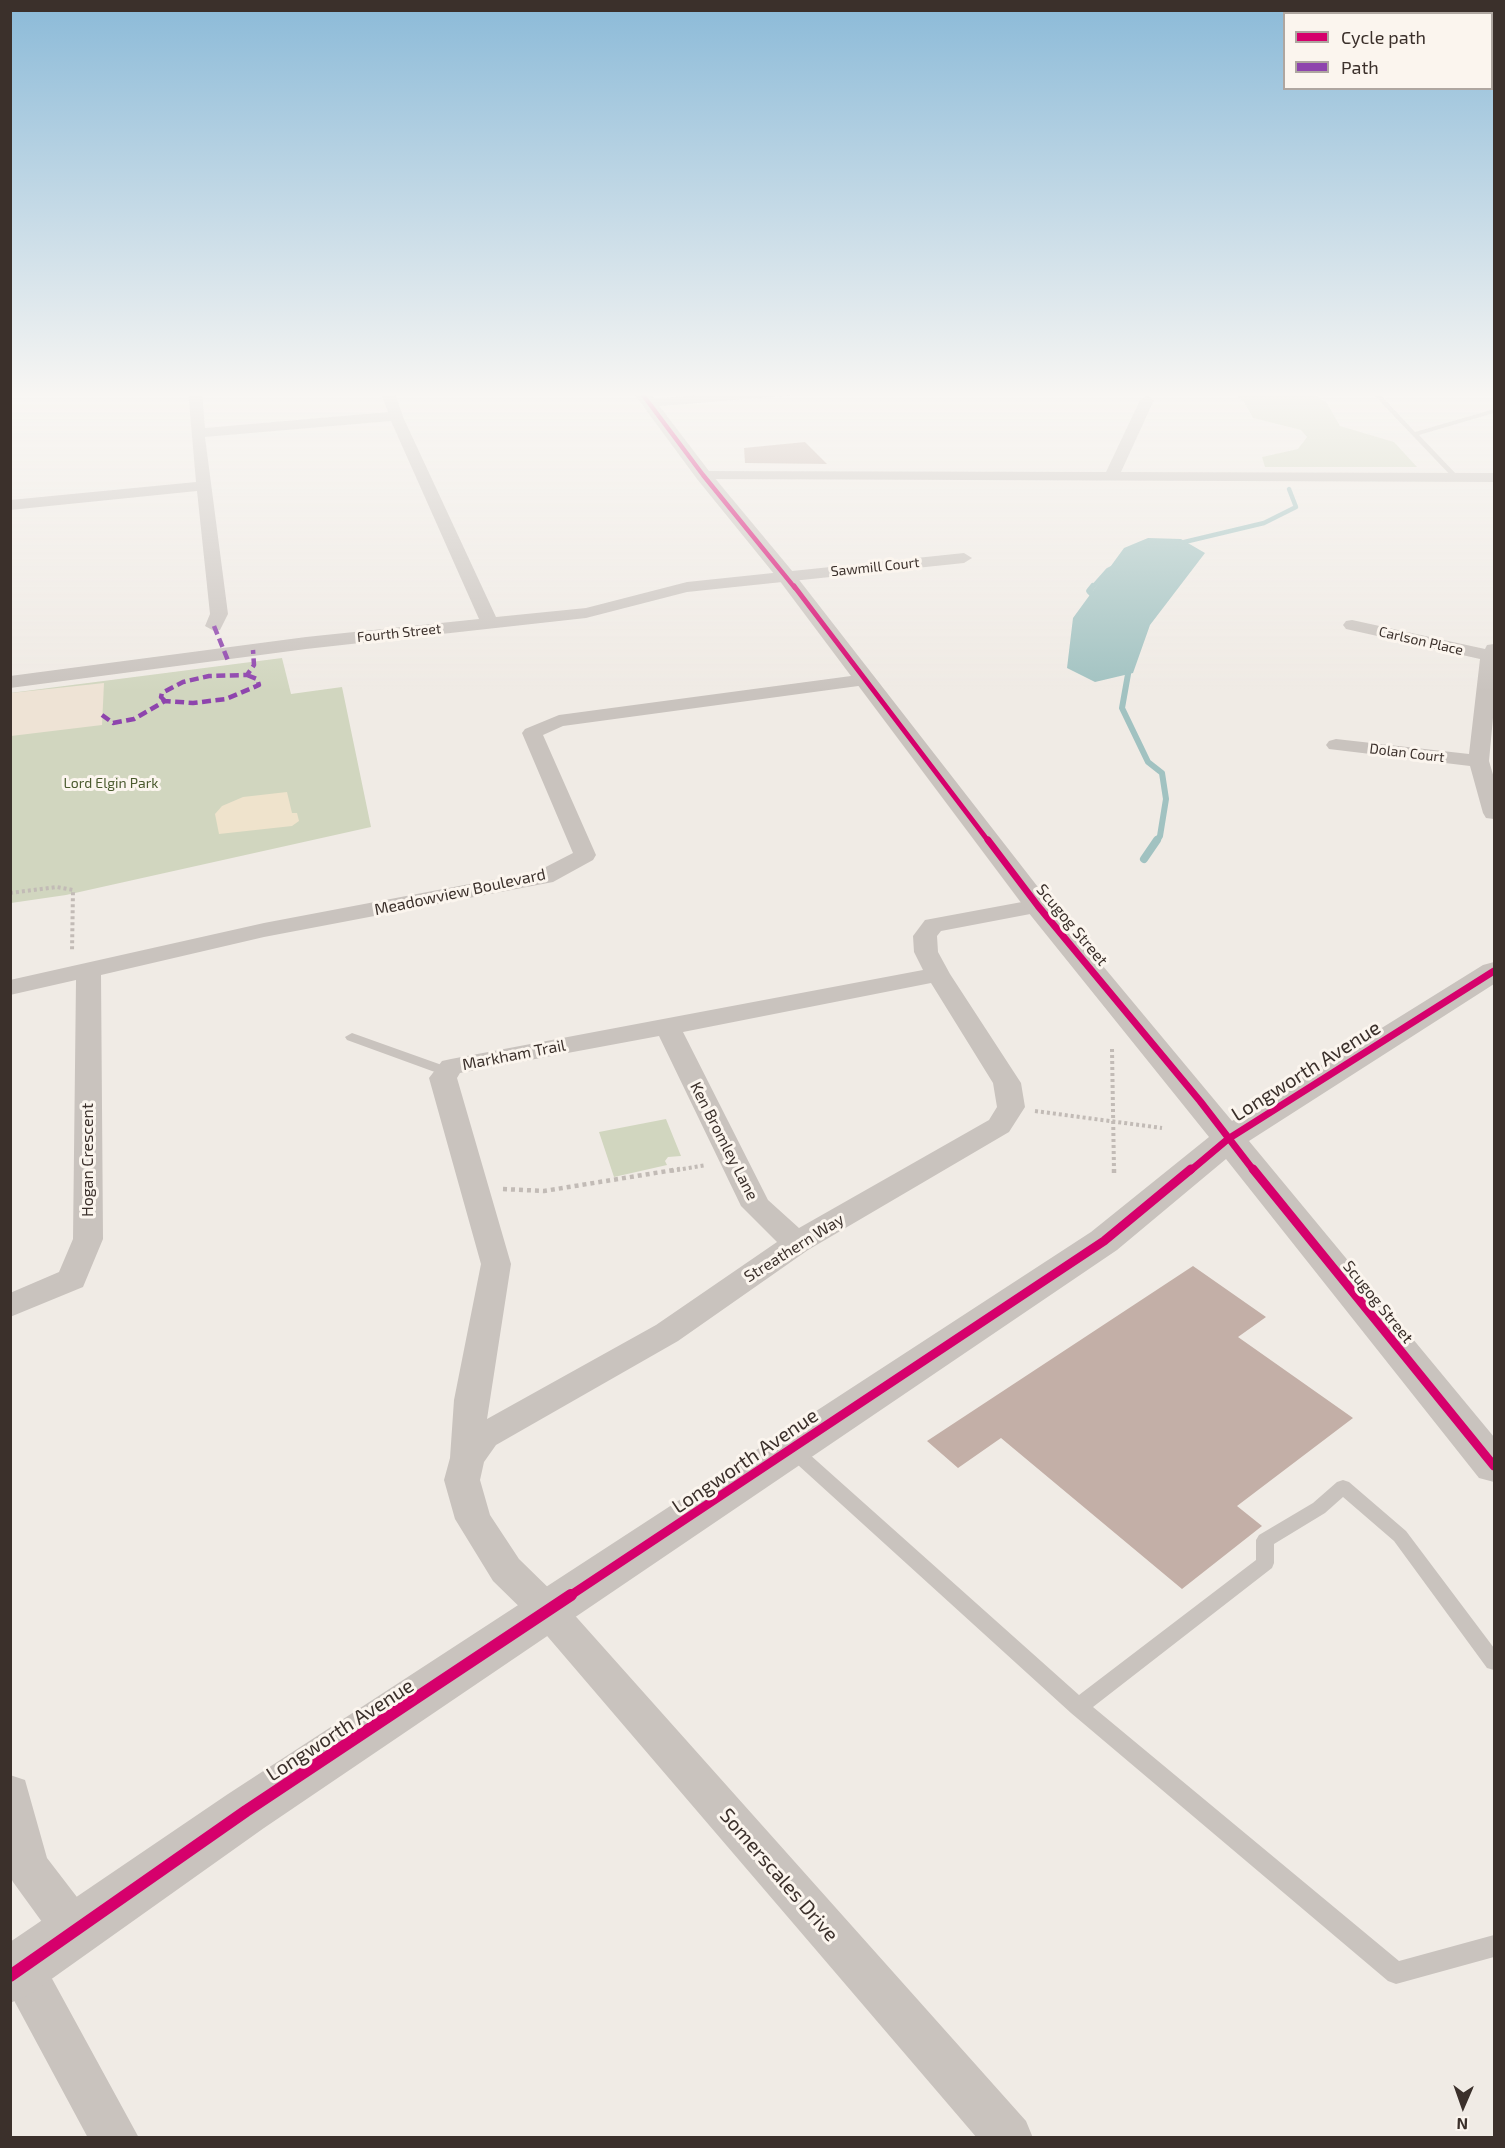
<!DOCTYPE html>
<style>
body{margin:0}
#map{position:relative;width:1505px;height:2148px;overflow:hidden;background:#f0ebe5;font-family:"Exo 2",sans-serif}
canvas{display:block}
.frame{position:absolute;inset:0;border:12px solid #3b302b;pointer-events:none}
.legend{position:absolute;left:1283px;top:12px;width:210px;height:78px;box-sizing:border-box;background:#fbf5ee;border:2px solid #aea6a0;margin:0;padding:8px 10px;list-style:none;font-size:18px;color:#3b302b}
.legend li{display:flex;align-items:center;gap:12px;height:30px}
.legend b{width:30px;border:2px solid #aea6a0}
.north{position:absolute;left:1433px;top:2076px;width:60px;height:60px;-webkit-text-stroke:4px #fbf5ee;paint-order:stroke;rotate:182deg;font-size:16px;font-weight:700;line-height:24px;text-align:center;color:#3b302b}
.north::after{content:'';display:block;margin:auto;width:21px;height:27px;background:#3b302b;clip-path:polygon(50% 0,100% 100%,50% 72%,0 100%)}
</style>
<div id="map">
<canvas width="1505" height="2148"></canvas>
<div class="frame"></div>
<ul class="legend">
<li><b style="height:8px;background:#d6006c"></b>Cycle path</li>
<li><b style="height:8px;background:#8e44ad"></b>Path</li>
</ul>
<div class="north">N</div>
</div>
<script>
const c = document.querySelector('canvas').getContext('2d');
c.lineJoin = 'round';
function fill(path, color) {
  c.fillStyle = color;
  c.fill(path, 'evenodd');
}
function shape(rows) {
  const path = new Path2D();
  for (const r of rows) {
    path.moveTo(r[0], r[1]);
    for (let i = 2; i < r.length; i += 2) path.lineTo(r[i], r[i + 1]);
  }
  return path;
}
function stroke(path, color, width, dash) {
  c.strokeStyle = color;
  c.lineWidth = width;
  c.lineCap = dash ? 'butt' : 'round';
  c.setLineDash(dash || []);
  c.stroke(path);
}
function label(font, color, halo, rows, align = 'center') {
  c.font = font + ' "Exo 2",sans-serif';
  c.lineWidth = 6;
  c.setLineDash([]);
  c.textBaseline = 'middle';
  c.strokeStyle = halo;
  c.fillStyle = color;
  for (const [text, x, y, turn = 0] of rows) {
    c.save();
    c.translate(x, y);
    c.rotate((+turn || 0) * Math.PI / 180);
    c.textAlign = isNaN(turn) ? turn : align;
    if (halo) c.strokeText(text, 0, 0);
    c.fillText(text, 0, 0);
    c.restore();
  }
}
fill(shape([
 [1232,391,1310,391,1327,403,1340,426,1394,442,1417,467,1265,467,1262,457,1298,449,1307,437,1301,430,1253,418,1244,402],
 [282,658,291,694,342,687,371,827,66,895,11,903,10,693],
 [666,1119,681,1156,668,1157,665,1161,667,1165,614,1177,599,1132]
]), '#d1d6bf');
fill(shape([
 [287,792,292,813,297,813,299,821,292,826,219,834,215,814,222,806,243,797]
]), '#efe3cc');
fill(shape([
 [104,683,102,725,11,736,11,693]
]), '#eee3d5');
fill(shape([
 [1148,538,1181,539,1205,553,1150,625,1133,673,1095,682,1067,668,1073,618,1124,548]
]), '#a1c2c1');
stroke(shape([
 [1176,544,1264,523,1296,507,1289,489],
 [1092,588,1108,570,1116,566]
]), '#a1c2c1', 4.5);
stroke(shape([
 [1093,586,1089,591,1098,600],
 [1130,663,1122,708,1148,762,1162,773,1166,799,1160,836,1156,842]
]), '#a1c2c1', 6);
stroke(shape([
 [1144,859,1157,840]
]), '#a1c2c1', 8);
fill(shape([
 [805,442,827,464,745,463,744,448],
 [1193,1266,1266,1317,1238,1337,1353,1418,1237,1506,1262,1526,1182,1589,1001,1438,958,1468,927,1441]
]), '#c3afa7');
stroke(shape([
 [10,893,57,887,73,890,72,952],
 [1112,1049,1114,1171],
 [1035,1111,1162,1128],
 [671,1171,706,1165]
]), '#c2bbb6', 4, [3, 3]);
stroke(shape([
 [1114,1169,1114,1174],
 [503,1189,544,1191,680,1169]
]), '#c2bbb6', 4.5, [4, 4]);
fill(shape([
 [1370,391,1377,391,1415,432,1494,409,1494,413,1419,435,1458,476,1459,478,1455,480,1370,391],
 [352,1033,453,1069,455,1072,453,1075,443,1075,347,1040,345,1037,352,1033],
 [793,1443,799,1445,1079,1695,1256,1560,1256,1540,1259,1535,1313,1503,1337,1482,1343,1480,1349,1482,1406,1531,1494,1648,1494,1670,1487,1668,1394,1541,1343,1497,1325,1513,1274,1544,1274,1563,1272,1568,1093,1707,1399,1961,1494,1935,1494,1957,1396,1984,1388,1981,1071,1713,787,1455,784,1450,787,1445,793,1443]
]), '#c9c3be');
fill(shape([
 [188,391,202,391,205,428,388,412,380,391,394,391,404,419,496,617,586,608,687,582,964,553,972,558,964,563,687,592,586,618,306,649,10,688,10,676,306,637,479,619,391,421,205,437,228,614,220,630,214,631,205,626,210,614,197,491,10,510,10,500,196,482,188,391],
 [748,391,803,391,796,395,649,407,642,403,649,399,748,391],
 [1147,396,1154,400,1121,472,1494,473,1494,482,703,479,696,475,703,471,1106,472,1140,400,1147,396],
 [1352,620,1485,649,1487,645,1494,644,1494,707,1489,761,1494,778,1494,819,1486,818,1483,813,1470,766,1329,749,1326,745,1329,741,1336,739,1469,754,1480,659,1346,629,1343,625,1346,621,1352,620],
 [866,674,876,680,873,684,563,726,543,735,596,855,593,860,553,882,264,937,101,975,103,1239,83,1287,10,1317,10,1293,59,1272,73,1239,76,980,10,995,10,980,264,923,538,871,573,853,522,733,525,729,559,715,866,674],
 [1038,899,1046,901,1050,906,1046,911,941,931,937,936,938,952,950,974,1021,1083,1025,1107,1009,1132,808,1250,678,1341,496,1445,484,1462,480,1480,490,1515,519,1559,562,1601,1026,2121,1033,2138,977,2138,536,1623,493,1581,455,1519,444,1480,450,1458,454,1400,481,1264,429,1078,442,1061,451,1059,923,970,914,952,913,936,925,920,1038,899],
 [931,983,993,1083,997,1107,989,1120,799,1228,768,1200,683,1032,931,983],
 [659,1036,741,1206,777,1242,656,1325,487,1419,511,1264,457,1078,460,1073,659,1036],
 [10,1775,25,1780,47,1858,90,1914,96,1929,90,1944,74,1951,58,1944,13,1882,10,1876,10,1775],
 [22,1947,38,1953,139,2138,88,2138,10,1993,10,1951,22,1947]
]), '#c9c3be');
fill(shape([
 [632,391,648,391,709,471,793,572,1048,900,1232,1121,1483,965,1494,962,1494,984,1249,1141,1494,1437,1494,1482,1479,1478,1226,1159,1117,1250,264,1828,29,1995,10,2003,10,1942,228,1794,1091,1232,1209,1137,1028,912,779,580,697,479,632,391]
]), '#c9c3be');
stroke(shape([
 [214,626,229,663],
 [165,701,161,697,162,693,183,682,209,676,247,675,254,665,253,650],
 [102,715,113,723,134,719,165,701,193,703,226,699,259,685,257,679,247,675]
]), '#8e44ad', 4.5, [9, 4.5]);
stroke(shape([
 [640,391,703,475,795,588]
]), '#d6006c', 4.5);
stroke(shape([
 [794,586,989,842]
]), '#d6006c', 5);
stroke(shape([
 [988,840,1038,906,1200,1101,1254,1171],
 [1190,1171,1228,1139,1494,971]
]), '#d6006c', 7);
stroke(shape([
 [1253,1169,1494,1466],
 [568,1597,1104,1241,1191,1169]
]), '#d6006c', 9);
stroke(shape([
 [10,1976,246,1811,571,1595]
]), '#d6006c', 12);
const sky = c.createLinearGradient(0, 0, 0, 692);
sky.addColorStop(0, '#8bbad8');
sky.addColorStop(0.57, '#f8f6f3');
sky.addColorStop(1, '#f8f6f300');
c.fillStyle = sky;
c.fillRect(0, 0, 1505, 692);
label('14px', '#3b302b', '#fbf5ee', [
 ["Sawmill Court",875,567,-6],
 ["Fourth Street",399,633,-6],
 ["Carlson Place",1421,641,13],
 ["Dolan Court",1407,753,7]
]);
label('14px', '#4a5a2e', '#fbf5ee', [
 ["Lord Elgin Park",111,783]
]);
label('16px', '#3b302b', '#fbf5ee', [
 ["Meadowview Boulevard",460,892,-12],
 ["Scugog Street",1072,925,50],
 ["Markham Trail",514,1055,-11],
 ["Ken Bromley Lane",724,1141,63],
 ["Hogan Crescent",88,1160,-90],
 ["Streathern Way",794,1248,-32],
 ["Scugog Street",1378,1302,51]
]);
label('20px', '#3b302b', '#fbf5ee', [
 ["Longworth Avenue",1306,1071,-32],
 ["Longworth Avenue",745,1461,-34],
 ["Longworth Avenue",340,1730,-33],
 ["Somerscales Drive",779,1875,49]
]);
</script>
